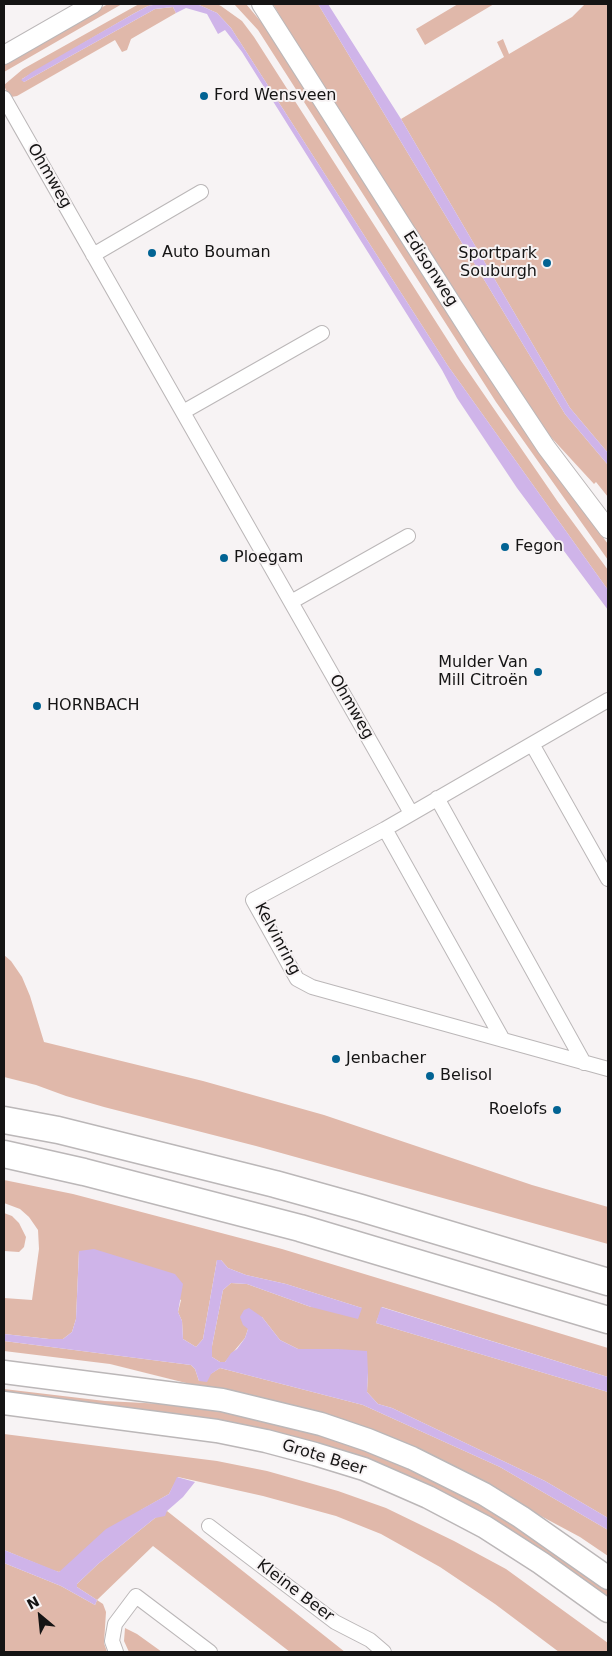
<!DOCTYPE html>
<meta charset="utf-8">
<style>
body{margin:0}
#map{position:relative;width:612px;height:1656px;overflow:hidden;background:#f7f3f4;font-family:"DejaVu Sans",sans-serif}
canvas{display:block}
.frame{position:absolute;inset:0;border:5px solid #151414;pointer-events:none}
.north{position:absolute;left:15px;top:1591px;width:50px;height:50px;-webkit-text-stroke:4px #f7f3f4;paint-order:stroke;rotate:332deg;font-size:14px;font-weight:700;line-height:20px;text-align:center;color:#151414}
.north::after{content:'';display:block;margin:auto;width:18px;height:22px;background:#151414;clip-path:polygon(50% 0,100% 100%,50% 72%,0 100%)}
</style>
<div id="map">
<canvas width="612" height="1656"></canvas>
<div class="frame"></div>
<div class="north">N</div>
</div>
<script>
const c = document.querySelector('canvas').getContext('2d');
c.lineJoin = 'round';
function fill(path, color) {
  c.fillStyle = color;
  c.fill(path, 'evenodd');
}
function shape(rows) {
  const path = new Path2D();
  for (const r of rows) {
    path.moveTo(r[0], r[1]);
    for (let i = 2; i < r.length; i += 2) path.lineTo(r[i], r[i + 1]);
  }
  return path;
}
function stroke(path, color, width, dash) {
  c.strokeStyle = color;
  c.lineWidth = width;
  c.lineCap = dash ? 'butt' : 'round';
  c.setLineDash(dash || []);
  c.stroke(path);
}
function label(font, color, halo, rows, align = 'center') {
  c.font = font + ' "DejaVu Sans",sans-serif';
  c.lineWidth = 4;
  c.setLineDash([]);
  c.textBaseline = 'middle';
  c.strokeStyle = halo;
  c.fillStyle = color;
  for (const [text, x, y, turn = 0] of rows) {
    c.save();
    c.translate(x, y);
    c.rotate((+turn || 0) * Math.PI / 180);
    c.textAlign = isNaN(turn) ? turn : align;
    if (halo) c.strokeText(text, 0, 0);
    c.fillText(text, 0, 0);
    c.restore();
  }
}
fill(shape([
 [108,4,122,4,4,72,5,65,11,58],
 [139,4,158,4,148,6,133,14,22,79,24,82,155,9,173,7,176,13,131,39,127,50,122,52,115,40,17,96,11,97,8,95,4,85,23,69],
 [197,4,217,4,221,6,242,21,254,37,461,361,558,502,608,570,608,590,448,366,231,28,217,13],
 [234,4,246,4,268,30,567,489,608,544,608,560,496,402,258,30],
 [273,4,318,4,565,414,608,465,608,497,596,482,594,484,548,434,488,348,306,61],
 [458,4,494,4,425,45,416,29],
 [585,4,608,4,608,453,570,408,401,119,504,57,497,42,503,39,509,54,572,17],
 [4,955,11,961,22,977,30,996,44,1042,203,1081,324,1115,532,1185,608,1207,608,1244,256,1146,104,1107,66,1096,36,1085,4,1077],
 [4,1180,73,1194,282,1249,608,1348,608,1377,382,1307,376,1323,608,1392,608,1518,545,1481,392,1408,378,1404,367,1392,368,1373,338,1349,298,1349,280,1340,262,1317,248,1329,245,1338,225,1362,220,1362,212,1357,212,1346,223,1290,231,1283,247,1284,311,1307,362,1308,286,1284,246,1275,228,1268,221,1260,217,1260,203,1339,196,1347,183,1339,182,1321,178,1312,181,1300,79,1251,76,1319,72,1332,63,1339,49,1339,4,1334,4,1298,32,1300,39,1249,38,1230,29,1217,20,1209,4,1203],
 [4,1213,12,1216,19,1223,26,1237,24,1247,19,1252,4,1251],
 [4,1341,191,1365,195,1369,199,1381,220,1368,363,1405,500,1467,608,1530,608,1556,580,1537,483,1485,214,1390,110,1364,4,1351],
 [4,1389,105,1401,204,1406,323,1433,466,1491,608,1586,608,1599,381,1467,4,1394],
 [4,1434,217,1461,267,1471,338,1491,386,1508,454,1541,506,1569,608,1643,608,1652,559,1652,495,1604,440,1567,381,1534,336,1516,263,1496,178,1477,169,1494,141,1510,63,1570,59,1572,52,1570,4,1550],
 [167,1511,345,1652,290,1652,153,1546,97,1600,103,1604,106,1612,104,1643,107,1652,4,1651,4,1563,61,1586,95,1605,97,1600,77,1587,77,1584,98,1564,155,1518],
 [125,1628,137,1634,162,1652,129,1652,124,1641]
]), '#e0b8aa');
fill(shape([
 [158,4,197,4,217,13,231,28,448,366,608,590,608,610,517,488,457,398,442,370,242,52,225,30,218,34,207,14,186,8,176,13,173,7,155,9,24,82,21,80,32,72,133,14,148,6],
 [318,4,328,4,401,119,570,408,608,453,608,465,565,414],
 [94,1249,175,1274,183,1284,178,1312,182,1321,183,1339,196,1347,203,1339,217,1260,221,1260,228,1268,246,1275,286,1284,362,1308,358,1319,311,1307,247,1284,231,1283,223,1290,212,1346,212,1357,220,1362,225,1362,231,1353,237,1349,245,1338,248,1329,243,1325,240,1317,244,1310,249,1308,262,1317,280,1340,298,1349,338,1349,367,1351,368,1373,367,1392,378,1404,392,1408,545,1481,608,1518,608,1530,500,1467,363,1405,220,1368,211,1374,207,1382,199,1381,195,1369,191,1365,4,1341,4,1334,49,1339,63,1339,72,1332,76,1319,79,1251],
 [381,1307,608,1377,608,1392,376,1323],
 [177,1477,195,1482,183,1497,167,1511,165,1516,155,1518,98,1564,77,1584,77,1587,97,1600,95,1605,61,1586,4,1563,4,1550,59,1572,106,1529,169,1494]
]), '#cfb4e9');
const minor = shape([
 [4,98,411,813],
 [93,255,201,192],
 [183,412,322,333],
 [291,602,408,536],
 [608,700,385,829,253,900,297,979,312,987,608,1069],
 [532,744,608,879],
 [437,798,584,1063],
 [385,829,503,1040],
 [209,1526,335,1622,370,1640,384,1652],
 [116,1652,112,1641,115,1624,136,1596,210,1652]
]);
const tertiary = shape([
 [261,4,479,346,546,447,608,529],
 [4,55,93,4]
]);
const primary = shape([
 [4,1372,222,1400,321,1424,368,1440,412,1458,484,1494,521,1517,608,1578],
 [4,1403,217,1431,266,1441,315,1454,364,1469,428,1497,485,1527,541,1563,608,1611]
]);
const motorway = shape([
 [4,1120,58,1130,275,1184,361,1208,608,1282],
 [4,1154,84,1172,300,1228,608,1320]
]);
stroke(minor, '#bbb7b8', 16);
stroke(tertiary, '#bbb7b8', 20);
stroke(primary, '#bbb7b8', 25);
stroke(motorway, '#bbb7b8', 29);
stroke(minor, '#fff', 14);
stroke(tertiary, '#fff', 18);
stroke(primary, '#fff', 22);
stroke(motorway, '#fff', 26);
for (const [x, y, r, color] of [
 [204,96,5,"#026393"],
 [152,253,5,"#026393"],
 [547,263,5,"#026393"],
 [505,547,5,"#026393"],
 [224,558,5,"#026393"],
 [538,672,5,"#026393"],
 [37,706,5,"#026393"],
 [336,1059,5,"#026393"],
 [430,1076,5,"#026393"],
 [557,1110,5,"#026393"]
]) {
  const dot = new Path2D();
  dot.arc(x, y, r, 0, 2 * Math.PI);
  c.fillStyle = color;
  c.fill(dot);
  stroke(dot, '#f7f3f4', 2);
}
label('16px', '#151414', '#f7f3f4', [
 ["Ford Wensveen",214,96],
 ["Auto Bouman",162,253],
 ["Sportpark",537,254,"right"],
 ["Souburgh",537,272,"right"],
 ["Fegon",515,547],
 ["Ploegam",234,558],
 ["Mulder Van",528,663,"right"],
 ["Mill Citroën",528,681,"right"],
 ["HORNBACH",47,706],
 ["Jenbacher",346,1059],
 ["Belisol",440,1076],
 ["Roelofs",547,1110,"right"]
], 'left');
label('16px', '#151414', '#f7f3f4', [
 ["Ohmweg",49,176,60],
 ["Edisonweg",430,269,57],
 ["Ohmweg",351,707,60],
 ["Kelvinring",277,939,62],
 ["Grote Beer",324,1458,17],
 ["Kleine Beer",295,1591,37]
]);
</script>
